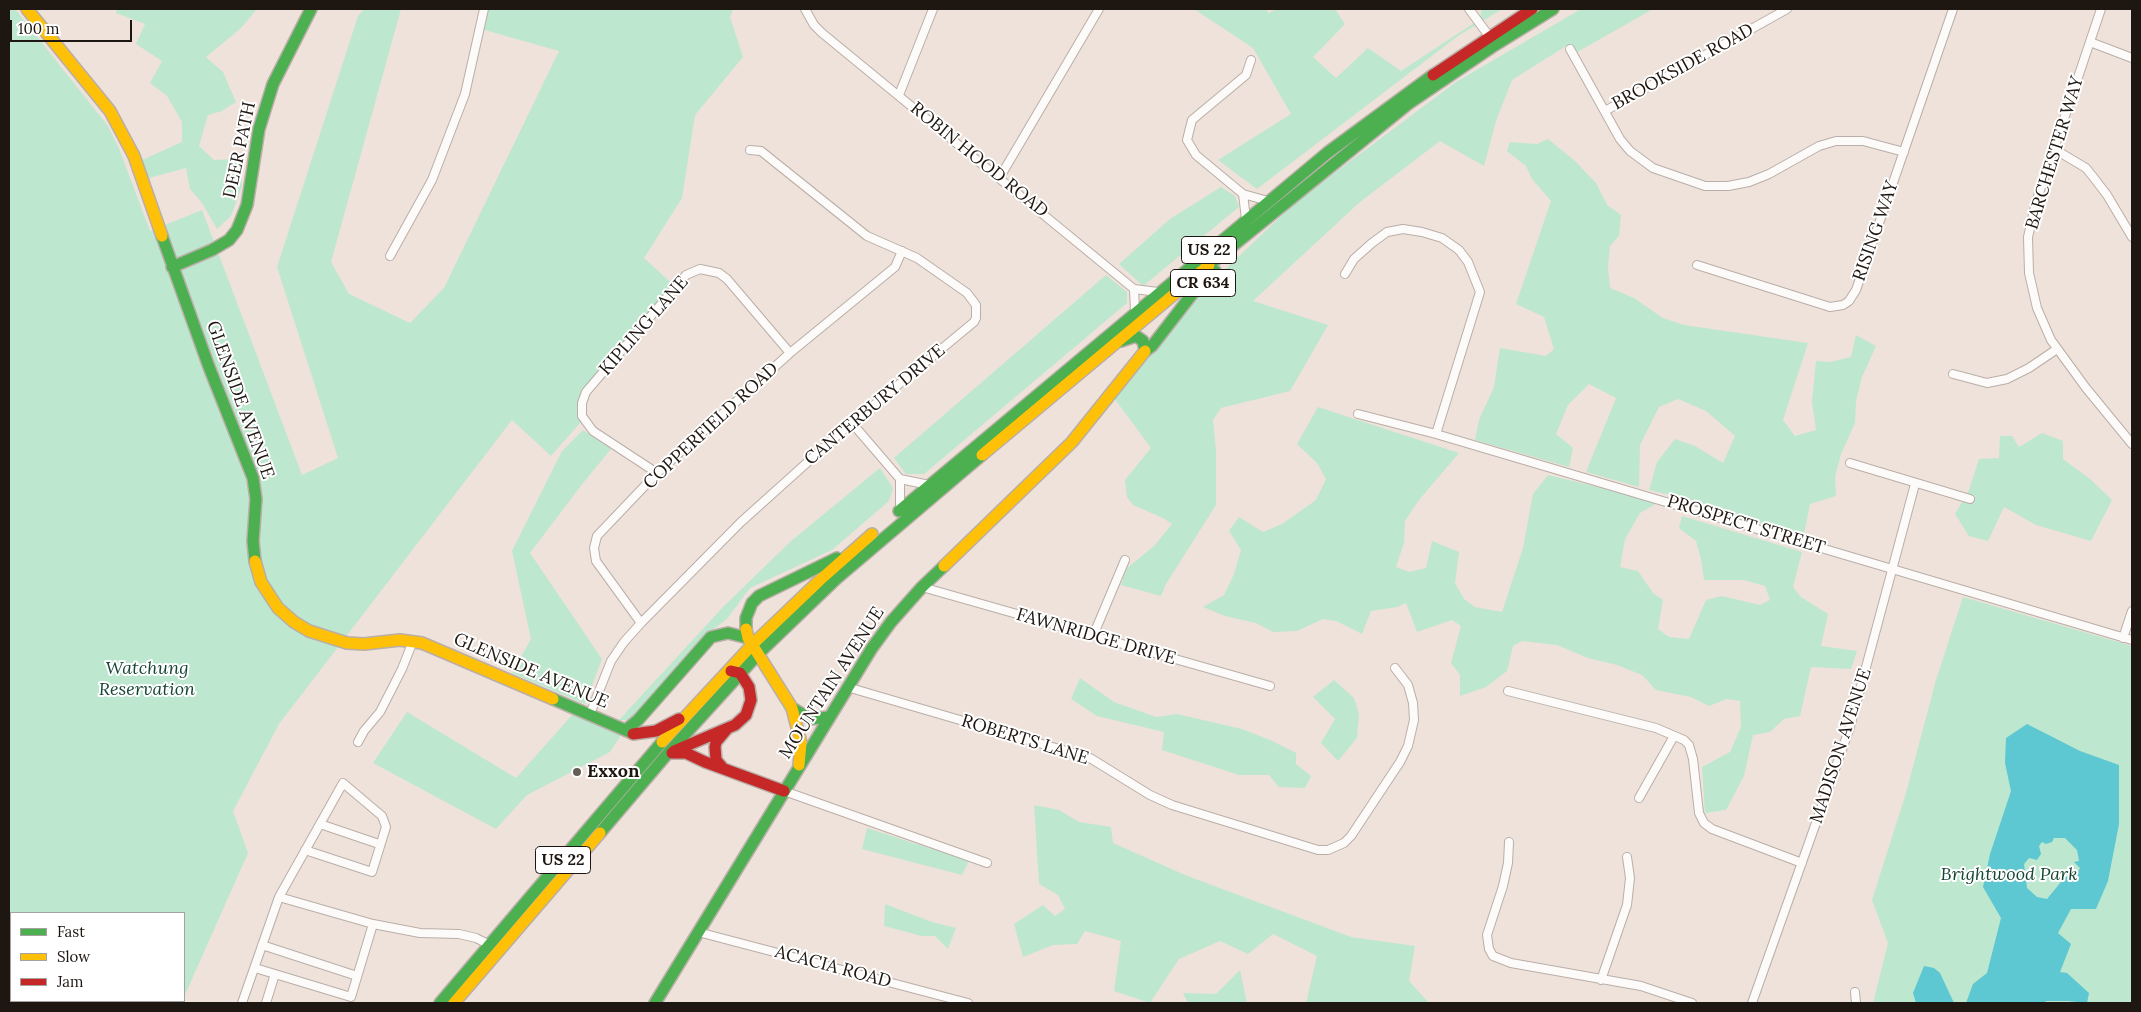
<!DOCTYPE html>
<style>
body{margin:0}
#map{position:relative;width:2141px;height:1012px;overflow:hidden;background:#efe2da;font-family:Lora,serif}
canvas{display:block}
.frame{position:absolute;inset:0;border:10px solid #1e1611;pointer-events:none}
.legend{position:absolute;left:10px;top:912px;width:175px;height:90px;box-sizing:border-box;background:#fff;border:1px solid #a5a2a0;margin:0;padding:6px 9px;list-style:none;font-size:15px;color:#1e1611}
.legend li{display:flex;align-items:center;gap:10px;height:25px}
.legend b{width:25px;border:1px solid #a5a2a0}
.scale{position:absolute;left:10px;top:20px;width:122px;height:22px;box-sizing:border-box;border:2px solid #1e1611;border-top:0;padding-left:6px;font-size:15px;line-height:18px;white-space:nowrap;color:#1e1611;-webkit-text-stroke:4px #fff;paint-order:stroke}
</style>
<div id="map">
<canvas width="2141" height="1012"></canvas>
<div class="frame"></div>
<ul class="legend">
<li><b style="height:6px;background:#4caf50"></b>Fast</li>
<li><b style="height:6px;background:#ffc107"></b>Slow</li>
<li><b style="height:6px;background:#c62828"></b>Jam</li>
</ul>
<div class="scale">100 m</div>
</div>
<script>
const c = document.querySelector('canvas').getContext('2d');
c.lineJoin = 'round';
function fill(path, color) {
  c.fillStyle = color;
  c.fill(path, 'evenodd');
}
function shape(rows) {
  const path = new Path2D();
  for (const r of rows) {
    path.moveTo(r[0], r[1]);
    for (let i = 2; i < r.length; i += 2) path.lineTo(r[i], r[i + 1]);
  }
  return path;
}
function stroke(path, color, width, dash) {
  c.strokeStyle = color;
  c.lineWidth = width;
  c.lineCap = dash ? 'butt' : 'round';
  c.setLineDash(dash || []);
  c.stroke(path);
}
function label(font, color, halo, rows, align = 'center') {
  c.font = font + ' Lora,serif';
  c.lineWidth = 4;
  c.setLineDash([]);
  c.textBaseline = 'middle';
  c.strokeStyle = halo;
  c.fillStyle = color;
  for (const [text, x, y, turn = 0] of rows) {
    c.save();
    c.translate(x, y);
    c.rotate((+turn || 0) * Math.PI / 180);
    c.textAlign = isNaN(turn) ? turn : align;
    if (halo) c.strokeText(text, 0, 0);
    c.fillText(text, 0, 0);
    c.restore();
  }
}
fill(shape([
 [9,9,15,9,108,126,120,151,150,231,202,210,302,475,338,458,277,267,358,16,364,9,401,9,331,262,349,294,410,323,444,288,559,51,481,29,484,9,733,9,730,17,743,57,695,115,682,198,644,258,679,290,586,393,586,416,551,456,512,420,279,724,233,811,248,853,184,997,184,913,11,913,11,1001,182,1001,181,1003,9,1003],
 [117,9,257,9,240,29,206,57,223,72,236,102,222,111,208,115,199,146,214,160,233,159,239,156,242,186,231,216,217,229,202,203,190,189,186,168,149,178,142,160,182,142,182,122,167,96,150,83,162,61,136,44,145,24,116,13],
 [1194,9,1265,9,1269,13,1276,9,1335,9,1345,24,1313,57,1336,78,1368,48,1401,71,1480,19,1482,9,1502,9,1458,36,1257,189,1218,160,1291,114,1253,48],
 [1581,9,1653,9,1572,55,1566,46,1512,80,1496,121,1484,166,1440,141,1360,202,1253,301,1328,325,1290,391,1221,408,1213,420,1216,451,1216,505,1166,584,1161,596,1121,585,1126,569,1154,546,1172,524,1163,518,1133,505,1127,497,1125,480,1151,448,1114,398,1197,296,1297,201,1456,82],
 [1548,139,1575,161,1596,183,1607,205,1621,215,1619,236,1610,246,1608,267,1610,288,1634,298,1663,318,1684,325,1808,343,1783,420,1795,436,1816,430,1812,402,1816,361,1830,362,1851,357,1856,335,1876,346,1862,377,1856,401,1855,423,1841,454,1835,477,1836,496,1810,504,1804,534,1734,517,1686,499,1649,490,1657,462,1675,439,1695,446,1723,463,1735,436,1706,411,1678,399,1659,407,1640,445,1639,487,1586,472,1616,398,1589,384,1568,405,1556,434,1573,448,1569,467,1475,440,1479,420,1494,387,1500,348,1546,356,1554,349,1544,317,1516,304,1551,201,1532,179,1526,166,1507,151,1510,142,1537,144],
 [1221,187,1235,196,1239,207,1143,286,1119,264,1170,219],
 [1106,275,1127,292,1127,303,924,474,906,474,894,458],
 [1318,407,1459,453,1419,500,1405,521,1404,543,1396,567,1409,572,1426,568,1432,541,1459,552,1455,583,1464,599,1475,607,1502,612,1523,548,1533,494,1548,475,1659,502,1640,513,1625,539,1620,567,1638,571,1653,593,1663,600,1658,629,1669,637,1689,639,1706,600,1722,596,1760,605,1770,600,1765,586,1744,580,1704,580,1701,559,1696,541,1679,528,1682,516,1802,552,1793,587,1801,597,1828,614,1821,646,1857,651,1851,669,1811,667,1800,716,1784,719,1770,732,1753,735,1744,776,1726,810,1705,813,1702,767,1730,752,1741,727,1740,701,1727,699,1709,706,1691,697,1656,690,1642,675,1617,665,1588,658,1557,645,1522,641,1513,646,1507,671,1486,687,1460,696,1460,675,1451,663,1461,626,1452,620,1417,632,1406,603,1397,607,1371,611,1362,634,1336,621,1323,619,1297,631,1273,632,1256,623,1225,616,1203,607,1224,595,1234,574,1241,550,1229,531,1239,517,1263,532,1282,524,1316,500,1326,479,1317,463,1297,444],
 [583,430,611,449,583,483,530,553,602,659,585,704,512,673,531,639,512,551,562,451],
 [2042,433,2063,441,2063,459,2090,479,2112,500,2091,541,2036,525,2004,507,1988,541,1969,536,1955,514,1969,490,1979,459,1999,458,2000,436,2012,436,2019,447],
 [880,468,893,488,889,501,832,550,750,588,727,619,707,634,635,714,628,720,619,720,723,607,791,541],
 [1963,597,2132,646,2132,1003,1873,1003,1888,943,1872,900,1906,793,1936,680],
 [1080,678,1114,702,1156,717,1177,714,1242,729,1270,740,1296,753,1296,764,1311,776,1305,788,1279,787,1269,775,1239,775,1162,750,1164,732,1097,716,1071,699],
 [1334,680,1354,698,1359,714,1357,738,1338,761,1321,743,1335,719,1313,697],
 [407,712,516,778,573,714,621,735,610,752,527,795,496,829,373,763],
 [1034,805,1059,810,1079,822,1111,827,1113,843,1185,875,1351,937,1415,946,1409,981,1429,1003,1306,1003,1317,956,1273,934,1248,954,1220,941,1179,959,1150,1003,1114,991,1121,941,1085,931,1077,944,1053,945,1023,957,1014,924,1043,905,1055,916,1065,909,1058,895,1039,884],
 [867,828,969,861,962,875,862,849],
 [885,904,932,922,956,928,948,949,935,936,922,936,884,926],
 [1240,970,1247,1003,1188,1003,1183,993,1216,994]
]), '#bee7cf');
fill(shape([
 [2027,724,2080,751,2119,765,2119,824,2108,881,2096,909,2071,909,2058,933,2071,944,2060,972,2067,973,2089,993,2087,1003,2068,1001,2047,1001,2042,1003,1966,1003,1973,984,1987,973,2001,918,1983,887,1990,854,2011,791,2005,763,2006,738],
 [2054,838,2065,838,2077,850,2079,861,2074,862,2080,868,2076,876,2065,877,2047,899,2037,897,2027,888,2024,864,2029,858,2037,860,2041,854,2039,846,2042,842,2046,844,2052,842],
 [1924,966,1934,968,1940,973,1954,1003,1916,1003,1913,993]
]), '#5dc7d2');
const street = shape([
 [805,9,814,25,822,33,1134,289,1158,292],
 [1469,9,1489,36],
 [2101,9,2036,202,2028,237,2029,273,2037,308,2051,340,2086,388,2132,444],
 [2090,42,2132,58],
 [1570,49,1620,139,1630,151,1653,168,1705,186,1728,186,1749,182,1769,174,1819,146,1836,141,1863,141,1904,152],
 [1251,60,1246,75,1192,120,1187,140,1196,155,1243,194,1268,201],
 [899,95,933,9],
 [1605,111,1787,9],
 [2054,149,2086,168,2094,178,2107,195,2132,237],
 [1000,177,1099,9],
 [1243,194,1246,219],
 [390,256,432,180,465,94,484,9],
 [1697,265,1830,307,1843,305,1849,301,1856,290,1953,9],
 [1345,274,1354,259,1372,243,1387,232,1403,229,1422,232,1442,238,1459,250,1468,262,1480,292,1436,434],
 [1134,289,1135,312],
 [1953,374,1987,383,2007,379,2029,368,2057,349],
 [1358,414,1436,434,2132,640],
 [852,423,900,479,900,508],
 [1850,463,1970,499],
 [657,473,593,431,582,416,582,403,586,392,686,275,700,269,719,273,727,279,790,353],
 [900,479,929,485],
 [922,587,1270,686],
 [641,623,596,561,594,548,597,536,657,473,790,353,895,267,902,251],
 [1093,636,1125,560],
 [2123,638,2132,611],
 [847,687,1090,758,1150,795,1172,805,1318,850,1328,850,1344,843,1351,836,1400,762,1408,746,1414,720,1413,703,1408,685,1395,668],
 [1508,691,1656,728,1684,740,1689,745,1693,759,1699,813,1704,823,1712,829,1802,863],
 [590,714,611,661,624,642,641,623,741,522,840,433,974,322,976,318,976,305,967,293,917,258,867,236,761,151,750,150],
 [358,742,364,731,380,712,402,669,413,641],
 [784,791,987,863],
 [1639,798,1674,736],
 [320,824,379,844],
 [1509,842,1508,863,1503,886,1487,935,1489,949,1493,956,1511,963,1641,986,1692,1003],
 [279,897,373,924,420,933,459,934,476,938,490,945],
 [698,932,968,1003],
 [262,945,357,976],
 [255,968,275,974],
 [1601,980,1627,905,1630,878,1627,857],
 [1855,992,1856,1003],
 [242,1003,279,897,320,824,343,783,382,816,386,827,372,872,305,850],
 [266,1003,275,974,351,997,373,924],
 [1752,1003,1850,727,1915,484]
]);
const fast = shape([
 [162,236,209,367,253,478,256,499,253,541,255,561],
 [1209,265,1408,104,1495,45,1553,9],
 [172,267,212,250,229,240,237,230,247,205,259,129,273,84,311,9],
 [1121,341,1136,336,1143,341,1145,351,1152,346,1193,293,1215,271],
 [899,511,1327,153,1433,75],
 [746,629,746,618,752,603,759,596,837,558],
 [553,699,632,733],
 [792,708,810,719,829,717],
 [626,730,638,720,711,637,728,633,748,638],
 [600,833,668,753,759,653,836,579,982,455],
 [440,1003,662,742],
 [655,1003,872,648,891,622,922,587,944,566]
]);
const slow = shape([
 [27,9,110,111,134,156,162,236],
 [982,455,1209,265],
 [255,561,261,582,278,608,294,622,309,631,347,643,364,644,400,640,422,643,553,699],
 [944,566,1072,442,1145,351],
 [746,629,748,638,792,708,801,743,799,765],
 [662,742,753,644,820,580,872,534],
 [454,1003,600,833]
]);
const jam = shape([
 [1433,75,1532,9],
 [633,734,656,731,679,719],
 [674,751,735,725,746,715,751,700,749,687,740,673,731,671],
 [672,753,686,753,705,762,784,791],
 [722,767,716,760,715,747,716,742,727,729]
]);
stroke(street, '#b9aea8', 10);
stroke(fast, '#b9aea8', 14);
stroke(slow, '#b9aea8', 14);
stroke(jam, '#b9aea8', 14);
stroke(street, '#fdfbf9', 8);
stroke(fast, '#4caf50', 11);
stroke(slow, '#ffc107', 11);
stroke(jam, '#c62828', 11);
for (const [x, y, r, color] of [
 [577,772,5,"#675d57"]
]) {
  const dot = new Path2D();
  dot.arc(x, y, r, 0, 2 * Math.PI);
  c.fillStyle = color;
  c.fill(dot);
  stroke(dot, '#fff', 2);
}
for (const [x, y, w] of [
 [1209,250,55],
 [1203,283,65],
 [563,860,55]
]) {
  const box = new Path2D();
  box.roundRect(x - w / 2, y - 13.5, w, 27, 4);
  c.fillStyle = '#fff';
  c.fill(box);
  stroke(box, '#1e1611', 1);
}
label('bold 16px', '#1e1611', null, [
 ["US 22",1209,250],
 ["CR 634",1203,283],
 ["US 22",563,860]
]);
label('18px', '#1e1611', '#fff', [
 ["BROOKSIDE ROAD",1683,67,-29],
 ["DEER PATH",240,150,-78],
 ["BARCHESTER WAY",2055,153,-73],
 ["ROBIN HOOD ROAD",979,160,39],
 ["RISING WAY",1876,231,-71],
 ["KIPLING LANE",644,326,-49],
 ["GLENSIDE AVENUE",240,400,70],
 ["CANTERBURY DRIVE",875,405,-40],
 ["COPPERFIELD ROAD",711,426,-43],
 ["PROSPECT STREET",1746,525,17],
 ["FAWNRIDGE DRIVE",1096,637,16],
 ["GLENSIDE AVENUE",531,671,23],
 ["MOUNTAIN AVENUE",832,683,-57],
 ["ROBERTS LANE",1025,740,17],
 ["MADISON AVENUE",1841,746,-72],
 ["ACACIA ROAD",833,967,15]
]);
label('italic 18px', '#174634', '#fff', [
 ["Watchung",147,669],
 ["Reservation",147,690],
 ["Brightwood Park",2009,875]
]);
label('bold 18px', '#1e1611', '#fff', [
 ["Exxon",587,772]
], 'left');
</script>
